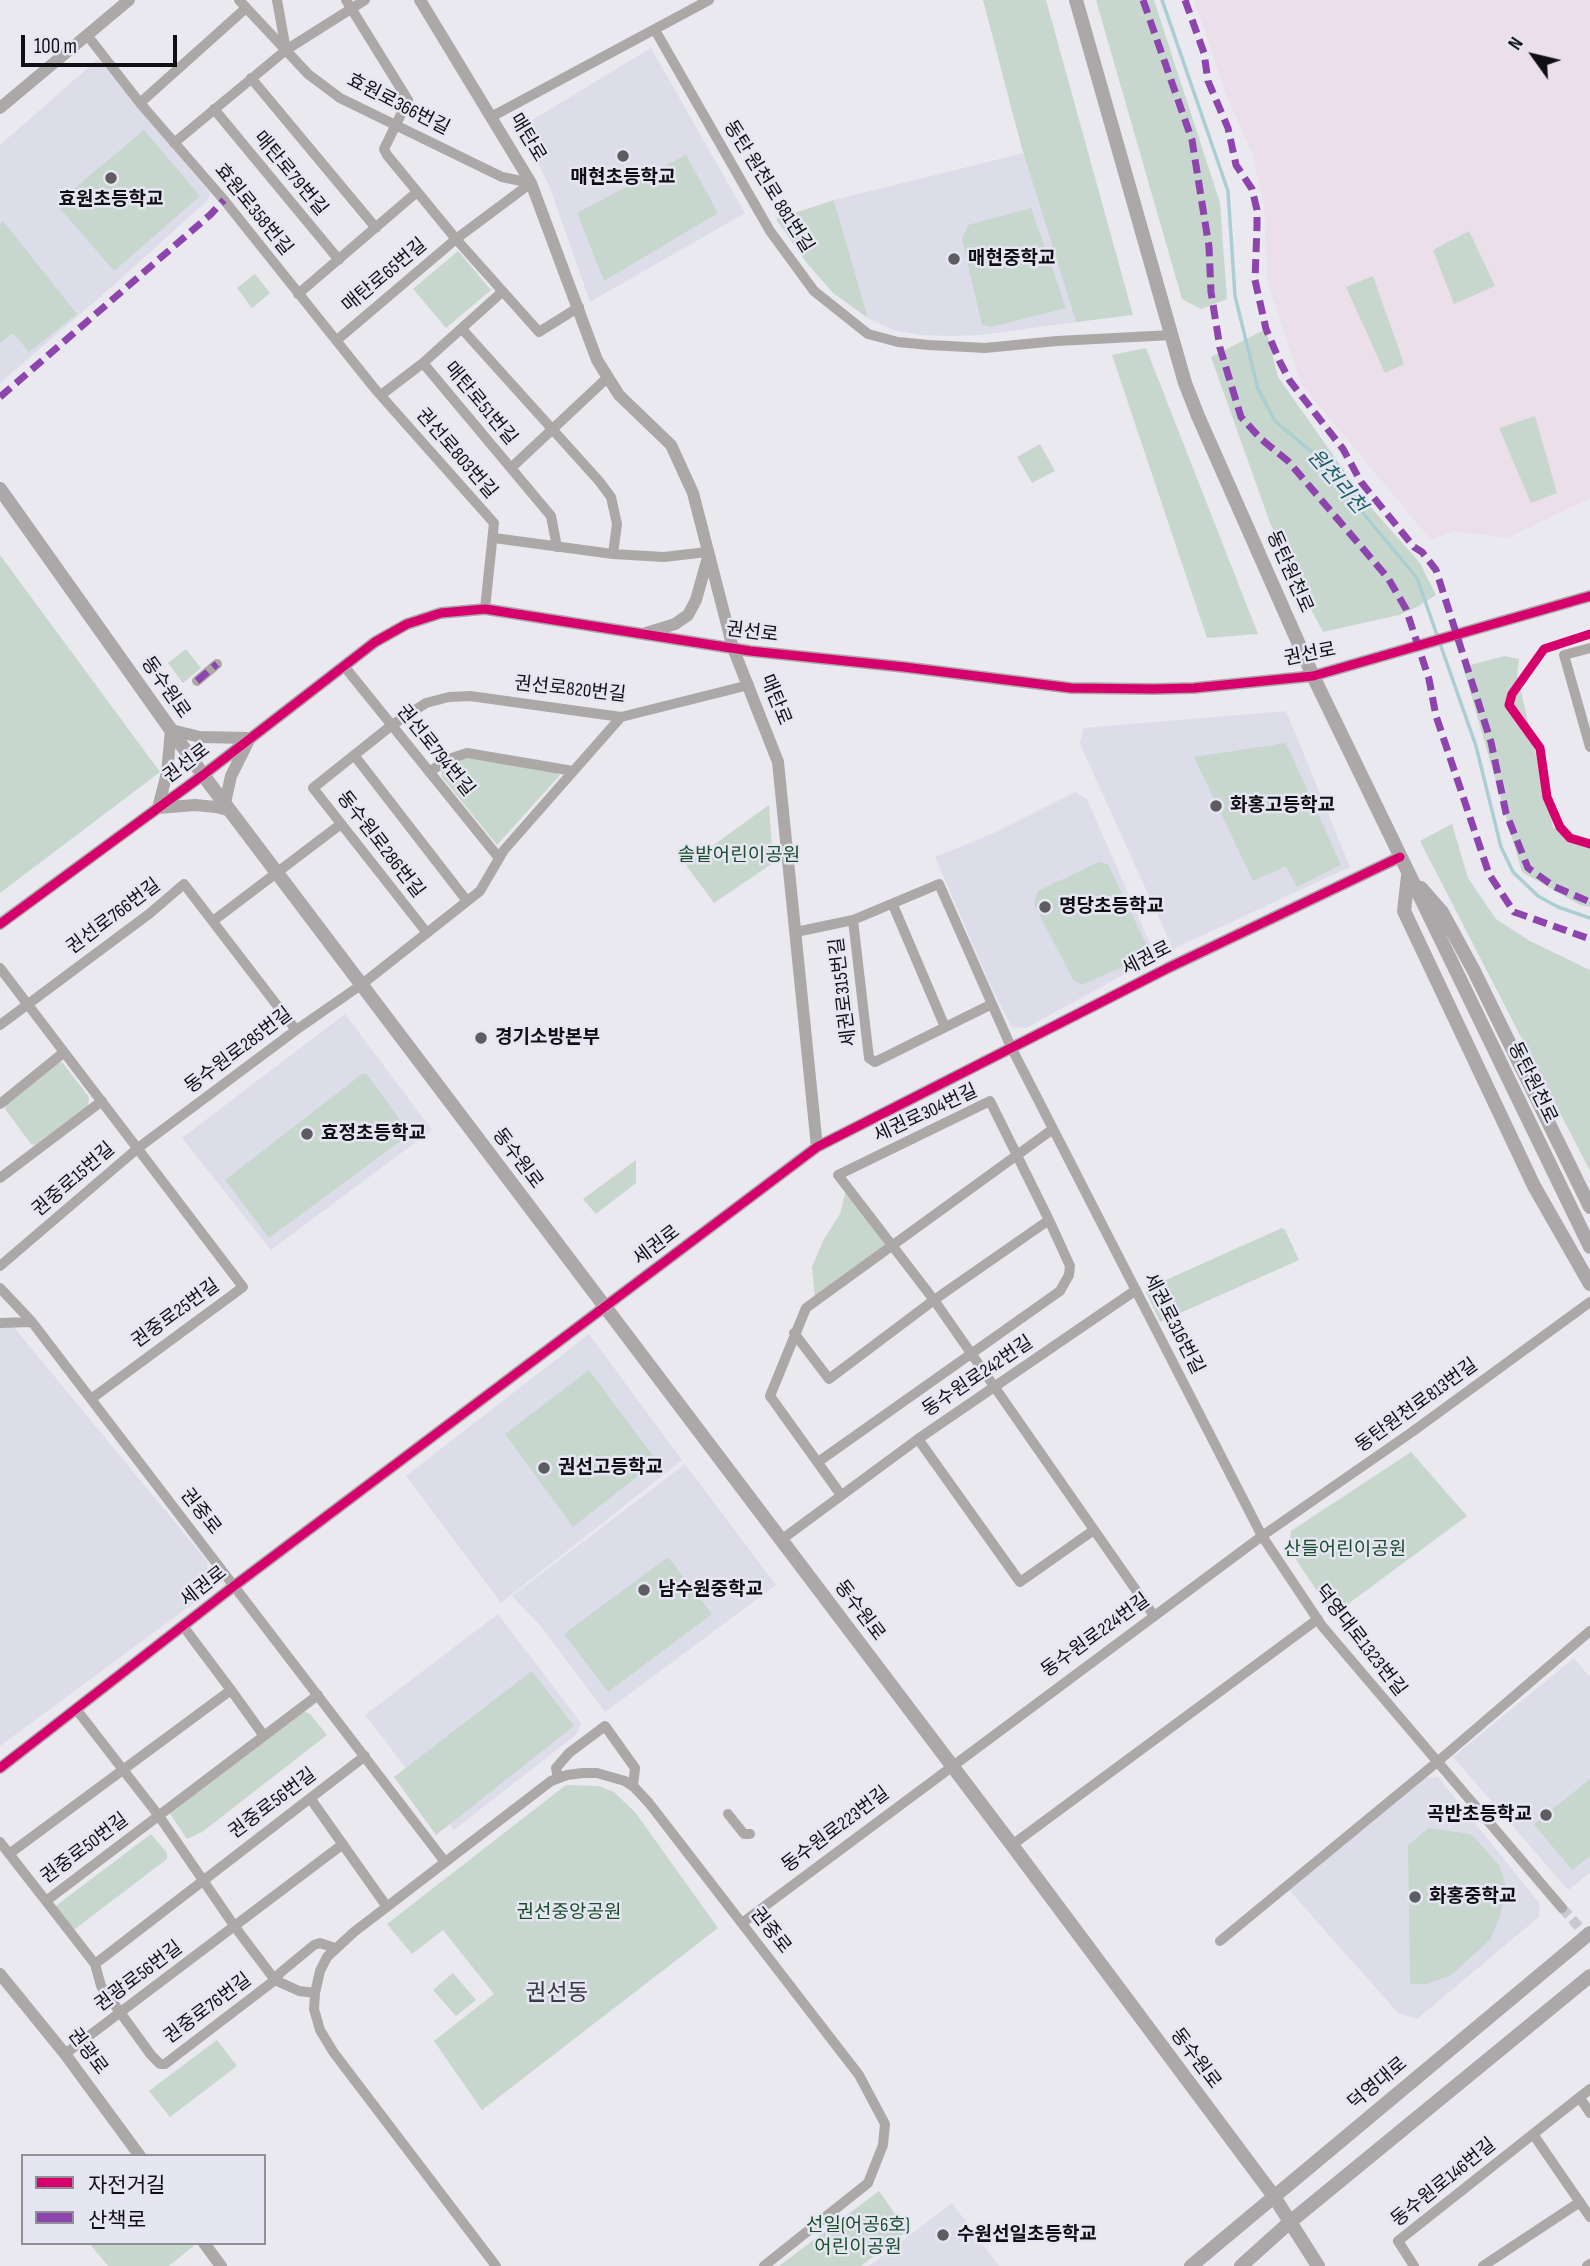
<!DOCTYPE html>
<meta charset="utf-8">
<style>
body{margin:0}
#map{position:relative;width:1590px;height:2266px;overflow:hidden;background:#e9e9ef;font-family:"Sofia Sans Condensed","Noto Sans KR",sans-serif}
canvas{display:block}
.legend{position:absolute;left:21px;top:2154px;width:245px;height:91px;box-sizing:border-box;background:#e6e6f2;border:2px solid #909099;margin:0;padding:9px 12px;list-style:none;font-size:21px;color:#101014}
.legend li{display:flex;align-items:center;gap:14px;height:35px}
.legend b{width:35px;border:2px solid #909099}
.north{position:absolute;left:1499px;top:21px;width:70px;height:70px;-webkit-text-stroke:5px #e6e6f2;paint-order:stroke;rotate:304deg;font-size:19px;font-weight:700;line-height:28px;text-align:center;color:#101014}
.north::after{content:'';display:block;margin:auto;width:24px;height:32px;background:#101014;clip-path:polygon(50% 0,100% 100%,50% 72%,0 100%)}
.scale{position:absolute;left:21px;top:35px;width:156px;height:32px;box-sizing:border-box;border:4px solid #101014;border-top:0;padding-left:9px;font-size:21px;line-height:24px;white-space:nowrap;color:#101014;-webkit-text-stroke:5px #e6e6f2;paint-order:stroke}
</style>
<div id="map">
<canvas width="1590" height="2266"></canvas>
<ul class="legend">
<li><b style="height:9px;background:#d6006c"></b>자전거길</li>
<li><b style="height:9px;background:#8e44ad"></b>산책로</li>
</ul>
<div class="north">N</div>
<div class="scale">100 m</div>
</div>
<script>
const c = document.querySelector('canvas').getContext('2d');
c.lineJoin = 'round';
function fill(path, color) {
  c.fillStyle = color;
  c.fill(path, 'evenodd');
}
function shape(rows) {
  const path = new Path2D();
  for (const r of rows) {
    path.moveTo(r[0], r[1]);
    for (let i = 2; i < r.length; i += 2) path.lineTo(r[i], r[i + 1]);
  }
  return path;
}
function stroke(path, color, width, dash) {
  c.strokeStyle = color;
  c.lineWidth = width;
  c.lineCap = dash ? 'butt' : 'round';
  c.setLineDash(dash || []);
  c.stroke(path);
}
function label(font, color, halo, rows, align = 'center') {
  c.font = font + ' "Sofia Sans Condensed","Noto Sans KR",sans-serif';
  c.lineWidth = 5;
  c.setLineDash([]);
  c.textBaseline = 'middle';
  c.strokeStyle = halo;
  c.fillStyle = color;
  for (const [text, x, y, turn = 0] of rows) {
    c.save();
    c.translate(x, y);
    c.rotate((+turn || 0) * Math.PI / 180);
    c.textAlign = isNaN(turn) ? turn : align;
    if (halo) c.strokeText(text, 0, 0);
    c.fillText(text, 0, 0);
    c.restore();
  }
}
fill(shape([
 [651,48,745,213,590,302,549,185,519,128],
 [98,59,210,193,208,200,115,284,0,383,0,145],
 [1024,153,1076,322,981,335,951,336,920,335,893,330,868,318,834,200],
 [1286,711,1350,867,1173,949,1080,744,1083,728],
 [1075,792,1087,799,1156,957,1026,1028,1012,1027,993,991,935,857,996,832],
 [345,1014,432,1130,271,1250,182,1138],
 [12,1325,207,1561,210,1591,0,1746,0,1326],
 [589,1334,682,1460,501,1603,406,1476],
 [685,1464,776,1585,605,1712,543,1629,512,1596],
 [498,1614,581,1723,577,1734,454,1830,365,1715],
 [1574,1658,1590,1677,1590,1873,1568,1890,1453,1757],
 [1438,1777,1540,1904,1539,1917,1417,2019,1398,2013,1289,1890,1425,1778],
 [952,2203,999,2266,869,2266]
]), '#ddddea');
fill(shape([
 [1194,0,1590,0,1590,498,1507,538,1454,531,1431,540,1301,384,1267,279,1264,205,1252,153,1228,99]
]), '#ebdfea');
fill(shape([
 [983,0,1046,0,1133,315,1076,322,1021,145],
 [1096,0,1154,0,1220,203,1227,299,1201,309,1182,299],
 [144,130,200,196,114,271,56,204],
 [686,155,718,213,604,281,577,213],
 [834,200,868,318,833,293,806,262,776,219],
 [1031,208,1066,308,991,327,982,325,962,239,968,225],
 [3,221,77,314,29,352,13,333,0,343,0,224],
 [1469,231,1495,286,1454,304,1433,250],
 [458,251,491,290,446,328,413,289],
 [255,274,270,293,252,308,237,288],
 [1373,276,1404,364,1385,373,1346,287],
 [1266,329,1278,377,1367,503,1420,563,1436,595,1417,607,1399,615,1323,632,1305,598,1270,523,1211,357],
 [1146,348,1258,634,1207,638,1112,355],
 [1535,416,1557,493,1531,503,1499,428],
 [1040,444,1055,471,1032,483,1017,457],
 [0,555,160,772,0,893],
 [186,649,201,668,183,683,168,663],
 [1504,656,1519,659,1517,675,1553,827,1568,837,1590,845,1590,907,1580,905,1522,872,1463,667],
 [1286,743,1341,865,1297,887,1286,866,1253,881,1194,757],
 [465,758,555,771,560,775,497,845,442,777,441,767],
 [769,805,773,863,714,903,686,865],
 [1452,824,1468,878,1496,919,1530,941,1590,970,1590,1171,1420,841],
 [1099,862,1108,864,1147,946,1144,957,1082,985,1073,980,1034,904,1038,891],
 [62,1062,89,1097,88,1106,35,1145,31,1144,5,1109,7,1102,57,1063],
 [362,1074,367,1074,410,1134,269,1238,225,1180],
 [636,1160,636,1183,596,1214,583,1199],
 [846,1190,889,1247,815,1299,812,1267,823,1241,840,1214],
 [1282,1228,1285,1230,1299,1260,1160,1322,1146,1292,1148,1288],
 [589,1370,657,1461,573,1527,505,1434],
 [1411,1452,1467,1516,1333,1615,1289,1549,1291,1531],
 [668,1557,712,1614,608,1692,564,1634],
 [532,1671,574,1726,436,1835,394,1777],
 [302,1710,310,1714,327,1735,202,1832,187,1839,169,1812],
 [1590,1779,1590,1856,1572,1870,1534,1824],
 [566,1785,599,1786,614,1792,635,1812,718,1928,482,2110,434,2041,494,1994,443,1930,412,1954,387,1924],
 [1429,1828,1471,1834,1499,1865,1506,1885,1500,1916,1490,1940,1451,1975,1427,1984,1410,1984,1408,1845],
 [151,1834,167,1853,167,1859,71,1932,53,1908],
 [453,1973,476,2000,456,2016,433,1990],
 [217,2040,237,2066,170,2117,149,2091],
 [879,2191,907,2231,861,2266,779,2266],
 [89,2243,197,2243,169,2266,108,2266]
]), '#c7d7cd');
stroke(shape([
 [1162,0,1228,191,1235,296,1258,389,1275,421,1313,453,1417,578,1476,746,1501,847,1513,872,1538,896,1558,907,1590,918]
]), '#abced2', 3.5);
stroke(shape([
 [1562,1908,1590,1939]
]), '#c8c8ce', 10, [10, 5]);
stroke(shape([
 [239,0,308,74,340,98,502,177,531,183],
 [277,0,286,50],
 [346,0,408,100,384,149,387,155,456,239,539,332,579,307],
 [655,30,770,231,814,291,868,334,898,342,929,345,985,348,1057,341,1172,335],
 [87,35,140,103,224,200,375,389,494,523,485,609],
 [251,78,376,228],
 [140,103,246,8],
 [214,109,339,260],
 [491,117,709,0],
 [174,143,286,50,365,0],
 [298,294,417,192],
 [462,329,599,481,611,497,617,524,613,554],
 [337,340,456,239,531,183],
 [423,363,551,516,557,547],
 [381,395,423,363,502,292],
 [511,468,607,378],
 [494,538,613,554,664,557,707,552],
 [1590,648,1564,655,1590,747],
 [344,666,499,858],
 [197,681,217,664],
 [354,755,467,901],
 [429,772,449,759,467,753,573,771],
 [893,905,945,1027],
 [853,920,869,1058,875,1062,992,1004],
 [213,921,341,824],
 [796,932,853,920,939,884,1011,1047,1262,1536,1322,1626,1562,1908],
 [427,933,313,788,392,725,426,703,449,697,470,696,621,717,749,685],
 [0,968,243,1287,91,1399],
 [0,1025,149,914,184,884,296,1030],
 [0,1104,63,1053],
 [0,1178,102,1101],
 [0,1266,138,1148,296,1030,361,985,480,891,504,850,621,717],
 [0,1288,32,1322,445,1862],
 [0,1323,32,1322],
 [794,1333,829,1379,934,1300,1049,1220,990,1101,838,1175,934,1300,1154,1616],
 [918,1439,1020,1582,1094,1530],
 [818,1462,1060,1291,1069,1275,1070,1266,1049,1220],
 [841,1495,770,1396,806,1308,1053,1129],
 [781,1540,918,1439,1136,1290],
 [183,1626,231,1690],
 [76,1709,159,1816,235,1927,275,1980],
 [558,1778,556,1768,569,1753,605,1726,635,1768,633,1786],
 [310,1798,387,1907],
 [728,1814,744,1834,750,1834],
 [0,1842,95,1964],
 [1012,1845,1318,1619],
 [9,1854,231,1690,264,1736],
 [46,1901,318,1695],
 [742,1923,1262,1536,1412,1432,1590,1302],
 [1220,1941,1436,1763,1590,1631],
 [335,1948,320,1943,314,1945,280,1973,275,1980,165,2064,160,2064,151,2055,101,1986,95,1964,365,1756],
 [275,1980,299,1991,315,1993],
 [65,2054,343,1844],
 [1580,2098,1590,2113],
 [1533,2134,1590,2217],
 [496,2266,334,2053,320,2030,314,2009,315,1993,320,1971,327,1957,354,1932,551,1781,567,1775,583,1773,597,1773,625,1781,634,1787,649,1803,859,2075,885,2124,883,2145,868,2183,764,2266],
 [1414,2266,1398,2241,1590,2089],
 [1483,2266,1580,2202],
 [1587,2266,1590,2264]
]), '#ada8a8', 10);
stroke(shape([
 [420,0,531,183,597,360,619,395,671,445,693,493,733,648,778,762,817,1147],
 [0,108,129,0],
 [646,633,675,624,688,615,696,600,708,557],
 [225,803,231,776,250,738,200,737,171,730,167,773,158,808,195,805,216,807,231,811],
 [0,924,203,775,375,642,407,624,441,613,485,609,750,651,904,667,1071,688,1153,689,1194,688,1313,676,1590,596],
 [0,1768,234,1586,817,1147,1168,968,1400,857],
 [0,1974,65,2054,140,2156],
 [204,2243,221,2266]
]), '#ada8a8', 12);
stroke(shape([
 [1076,0,1185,383,1198,416,1313,676,1590,1247],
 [0,489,203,775,1012,1845,1273,2195,1318,2266],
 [1408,876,1404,911,1534,1186,1590,1284],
 [1421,888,1442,912,1474,971,1590,1207],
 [1191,2266,1590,1933],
 [1241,2266,1290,2222,1590,1976]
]), '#aca7a8', 14);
stroke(shape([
 [1143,0,1192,140,1209,247,1211,292,1220,348,1241,417,1261,439,1288,461,1388,578,1406,609,1429,679,1436,716,1489,874,1514,912,1590,939],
 [1185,0,1204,53,1208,81,1228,128,1236,165,1252,189,1257,210,1257,226,1255,280,1266,329,1280,362,1290,381,1343,449,1361,482,1414,547,1422,552,1436,570,1491,742,1506,813,1528,868,1555,887,1590,902],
 [0,397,210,215,224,200],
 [197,681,217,664]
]), '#8e44ad', 7, [14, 7]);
stroke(shape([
 [1590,634,1544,649,1512,694,1509,705,1540,748,1547,797,1560,827,1570,838,1590,844],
 [0,924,203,775,375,642,407,624,441,613,485,609,750,651,904,667,1071,688,1153,689,1194,688,1313,676,1590,596],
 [0,1768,234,1586,817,1147,1168,968,1400,857]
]), '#d6006c', 9);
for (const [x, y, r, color] of [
 [623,156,7,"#5c5c61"],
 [111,178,7,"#5c5c61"],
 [954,259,7,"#5c5c61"],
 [1216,806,7,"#5c5c61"],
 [1045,907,7,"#5c5c61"],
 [481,1038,7,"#5c5c61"],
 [307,1134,7,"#5c5c61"],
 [544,1468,7,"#5c5c61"],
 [644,1590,7,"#5c5c61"],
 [1546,1815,7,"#5c5c61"],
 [1415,1897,7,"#5c5c61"],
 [943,2235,7,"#5c5c61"]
]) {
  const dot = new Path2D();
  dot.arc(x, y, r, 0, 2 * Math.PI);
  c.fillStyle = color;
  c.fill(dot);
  stroke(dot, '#e6e6f2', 2.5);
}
label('19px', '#101014', '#e6e6f2', [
 ["효원로366번길",398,105,27],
 ["매탄로",527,138,59],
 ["매탄로79번길",290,174,50],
 ["동탄 원천로 881번길",768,187,58],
 ["효원로358번길",253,210,51],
 ["매탄로65번길",385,276,-40],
 ["매탄로51번길",480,404,50],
 ["권선로803번길",456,454,49],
 ["동탄원천로",1289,572,66],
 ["권선로",752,633,7],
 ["권선로",1310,655,-11],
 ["동수원로",165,688,55],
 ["권선로820번길",570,690,6],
 ["매탄로",775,700,68],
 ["권선로794번길",435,751,51],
 ["권선로",187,764,-37],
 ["동수원로286번길",380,845,52],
 ["권선로766번길",114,917,-37],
 ["세권로",1147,959,-27],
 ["세권로315번길",844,992,-97],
 ["동수원로285번길",239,1051,-37],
 ["동탄원천로",1532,1083,64],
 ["세권로304번길",926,1114,-25],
 ["동수원로",517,1159,53],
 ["권중로15번길",74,1180,-41],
 ["세권로",657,1246,-37],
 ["권중로25번길",176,1314,-36],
 ["세권로316번길",1173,1324,63],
 ["동수원로242번길",978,1377,-34],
 ["동탄원천로813번길",1417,1406,-36],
 ["권중로",200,1512,52],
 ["세권로",204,1587,-38],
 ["동수원로",859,1611,53],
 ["동수원로224번길",1096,1636,-36],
 ["덕영대로1323번길",1360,1641,52],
 ["권중로56번길",273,1804,-37],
 ["동수원로223번길",836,1830,-37],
 ["권중로50번길",85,1849,-37],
 ["권중로",770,1931,52],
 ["권광로56번길",139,1977,-37],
 ["권중로76번길",208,2009,-37],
 ["권광로",87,2052,53],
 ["동수원로",1195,2059,53],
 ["덕영대로",1378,2084,-40],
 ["동수원로146번길",1444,2183,-39]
]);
label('bold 19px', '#101014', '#e6e6f2', [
 ["매현초등학교",623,178,"center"],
 ["효원초등학교",111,200,"center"],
 ["매현중학교",968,259],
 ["화홍고등학교",1230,806],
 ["명당초등학교",1059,907],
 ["경기소방본부",495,1038],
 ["효정초등학교",321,1134],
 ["권선고등학교",558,1468],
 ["남수원중학교",658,1590],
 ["곡반초등학교",1532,1815,"right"],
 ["화홍중학교",1429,1897],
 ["수원선일초등학교",957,2235]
], 'left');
label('19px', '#194e2a', '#e6e6f2', [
 ["솔밭어린이공원",739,856],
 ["산들어린이공원",1345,1550],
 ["권선중앙공원",569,1913],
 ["선일(어공6호)",858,2226],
 ["어린이공원",858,2248]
]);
label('italic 21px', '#1e6267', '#e6e6f2', [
 ["원천리천",1336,482,49]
]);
label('23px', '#3a3a44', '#e6e6f2', [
 ["권선동",557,1994]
]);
</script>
